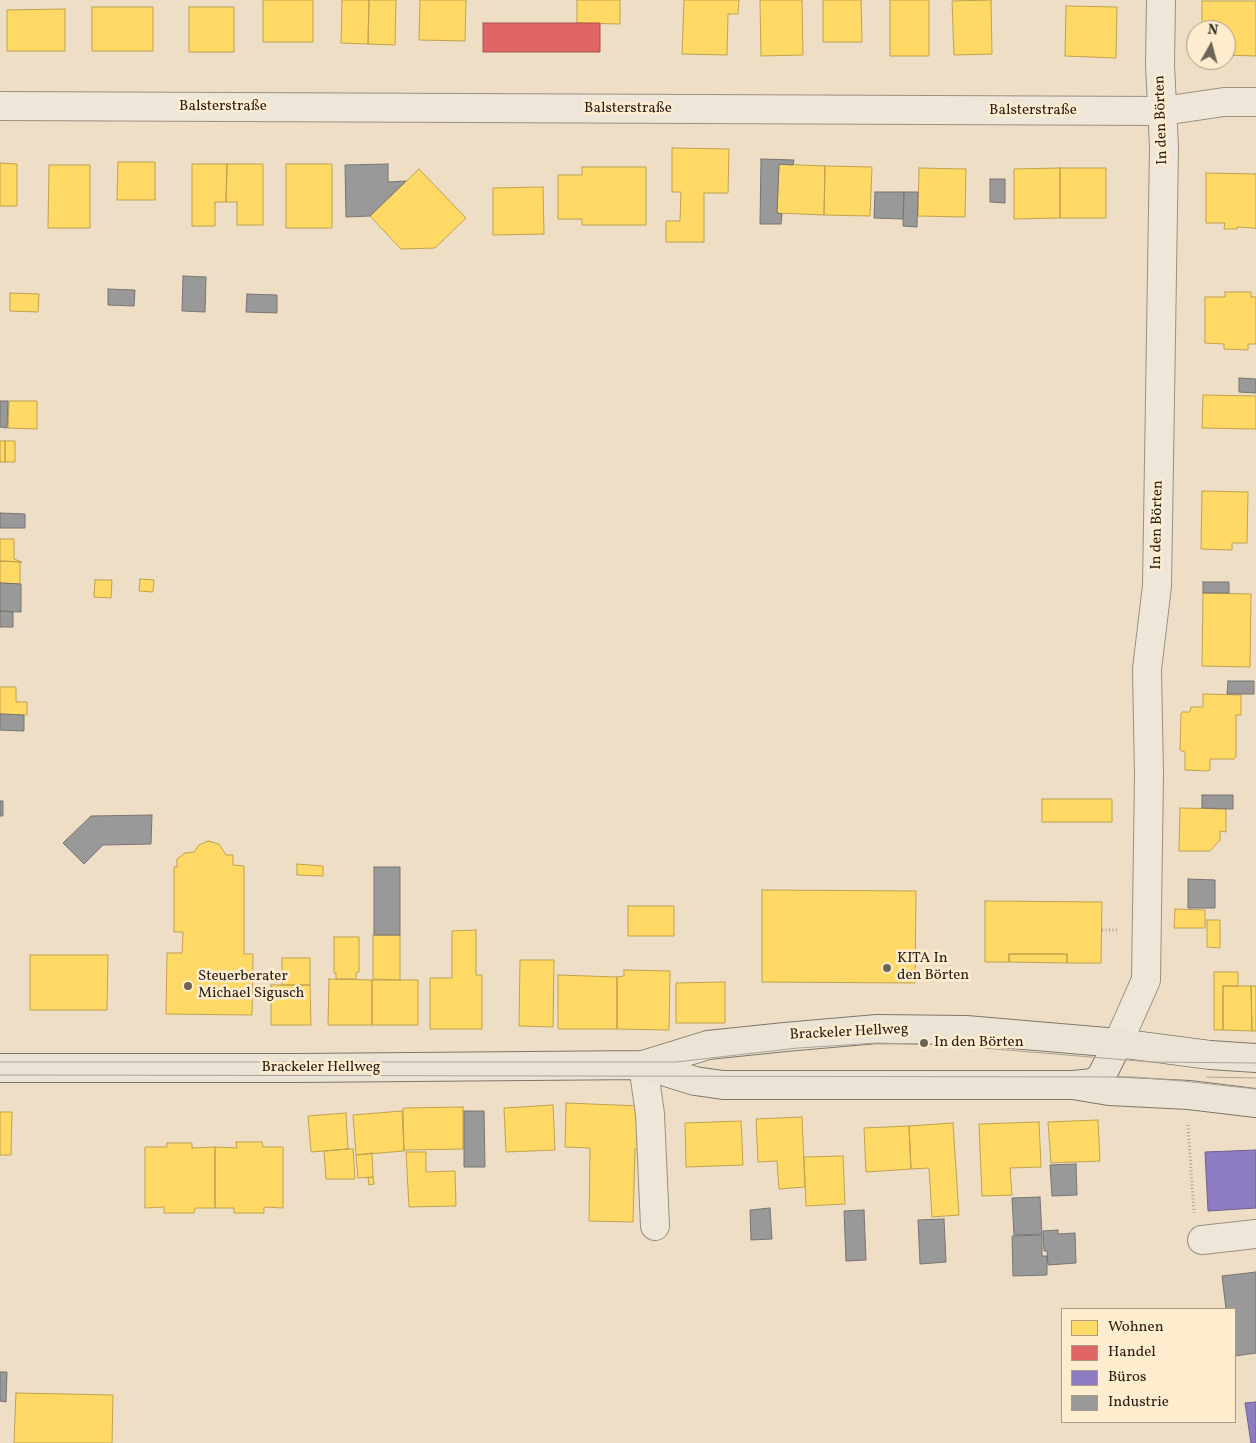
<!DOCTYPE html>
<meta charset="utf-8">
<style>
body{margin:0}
#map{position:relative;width:1256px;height:1443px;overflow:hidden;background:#eddec5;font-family:Vollkorn,serif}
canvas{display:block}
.legend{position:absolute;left:1061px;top:1308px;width:175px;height:115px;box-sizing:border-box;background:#feeccf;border:1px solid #a99b86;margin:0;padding:6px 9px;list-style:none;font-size:15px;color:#2a2219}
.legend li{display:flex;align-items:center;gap:10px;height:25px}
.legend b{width:25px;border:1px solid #a99b86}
.north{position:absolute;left:1186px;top:20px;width:50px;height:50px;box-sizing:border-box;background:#feeccf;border:1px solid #a99b86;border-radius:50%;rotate:7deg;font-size:14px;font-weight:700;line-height:20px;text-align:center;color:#2a2219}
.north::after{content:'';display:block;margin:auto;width:18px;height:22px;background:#6e6455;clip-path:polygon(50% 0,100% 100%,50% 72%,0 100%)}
</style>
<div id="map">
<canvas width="1256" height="1443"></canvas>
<ul class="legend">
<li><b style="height:14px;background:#ffd966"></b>Wohnen</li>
<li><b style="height:14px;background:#e06666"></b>Handel</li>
<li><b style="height:14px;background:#8e7cc3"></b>Büros</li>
<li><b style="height:14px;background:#999"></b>Industrie</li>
</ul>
<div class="north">N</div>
</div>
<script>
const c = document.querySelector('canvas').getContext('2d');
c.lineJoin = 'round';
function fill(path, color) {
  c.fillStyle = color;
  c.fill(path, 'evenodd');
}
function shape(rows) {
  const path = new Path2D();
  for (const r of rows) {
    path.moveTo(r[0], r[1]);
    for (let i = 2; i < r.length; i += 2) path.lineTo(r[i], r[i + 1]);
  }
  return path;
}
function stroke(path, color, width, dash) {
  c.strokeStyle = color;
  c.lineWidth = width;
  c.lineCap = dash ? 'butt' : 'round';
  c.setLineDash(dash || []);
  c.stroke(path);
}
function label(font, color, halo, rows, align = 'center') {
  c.font = font + ' Vollkorn,serif';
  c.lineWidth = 5;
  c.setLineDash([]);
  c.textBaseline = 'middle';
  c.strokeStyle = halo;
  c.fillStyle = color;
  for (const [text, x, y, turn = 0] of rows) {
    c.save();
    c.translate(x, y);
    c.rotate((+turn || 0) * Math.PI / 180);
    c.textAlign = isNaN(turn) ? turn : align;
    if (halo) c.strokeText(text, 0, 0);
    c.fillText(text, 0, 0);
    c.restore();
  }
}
const homes = shape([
 [263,0,313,0,313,42,263,42,263,0],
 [342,0,369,0,368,44,341,43,342,0],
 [369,0,396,0,395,45,368,44,369,0],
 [420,0,466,0,465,41,419,40,420,0],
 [577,0,620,0,620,24,577,23,577,0],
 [684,0,739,0,738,14,728,14,727,55,682,54,684,0],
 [760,0,802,0,803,55,761,56,760,0],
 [823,0,861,0,862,42,823,42,823,0],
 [890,0,929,0,929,56,890,56,890,0],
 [991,0,992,54,954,55,952,1,991,0],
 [1202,1,1256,1,1256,56,1226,55,1226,30,1202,30,1202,1],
 [1066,6,1117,7,1116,58,1065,56,1066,6],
 [92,7,153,7,153,51,92,51,92,7],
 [189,7,234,7,234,52,189,52,189,7],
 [65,9,65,51,7,51,7,10,65,9],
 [672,148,729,149,728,193,704,193,704,242,666,242,666,221,680,221,681,192,672,192,672,148],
 [118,162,155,162,155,200,117,200,118,162],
 [0,163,17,164,17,206,0,206,0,163],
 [192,164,227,164,226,202,215,202,215,226,192,226,192,164],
 [227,164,263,164,263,225,237,225,237,202,226,202,227,164],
 [286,164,332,164,332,228,286,228,286,164],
 [779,164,825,166,824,215,777,213,779,164],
 [49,165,90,165,90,228,48,228,49,165],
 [825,166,872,167,870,216,824,215,825,166],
 [582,167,646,167,646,225,582,225,582,219,558,219,558,175,582,175,582,167],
 [919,168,966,169,965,217,918,216,919,168],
 [1060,168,1060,218,1014,219,1014,169,1060,168],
 [1060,168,1106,168,1106,218,1060,218,1060,168],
 [419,169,466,218,435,248,401,249,370,216,419,169],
 [1206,173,1256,174,1256,229,1254,228,1237,227,1237,229,1224,229,1225,223,1206,223,1206,173],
 [543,187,544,234,493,235,493,188,543,187],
 [1225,292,1251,292,1251,297,1256,297,1256,344,1248,344,1248,350,1224,349,1224,344,1205,343,1205,297,1225,297,1225,292],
 [10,293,39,294,38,312,10,311,10,293],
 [1203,395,1256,396,1256,429,1202,428,1203,395],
 [9,401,37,401,37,429,8,428,9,401],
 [0,441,5,441,5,462,0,462,0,441],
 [5,441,15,441,15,462,5,462,5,441],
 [1202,491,1248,492,1247,543,1232,543,1232,550,1201,549,1202,491],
 [0,539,14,539,14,559,22,562,0,561,0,539],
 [0,561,22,562,20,562,20,584,0,583,0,561],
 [140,579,154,580,153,592,139,591,140,579],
 [95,580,112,580,111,598,94,597,95,580],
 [1203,593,1251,594,1250,667,1202,666,1203,593],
 [0,687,16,687,16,702,27,702,27,715,0,714,0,687],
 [1203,694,1241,695,1241,715,1236,715,1236,757,1234,759,1210,759,1210,770,1208,771,1185,770,1185,752,1180,750,1181,714,1182,712,1190,712,1191,707,1203,707,1203,694],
 [1042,799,1112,799,1112,822,1042,822,1042,799],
 [1180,808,1226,809,1226,832,1220,831,1220,840,1210,851,1179,851,1180,808],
 [208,841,219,844,226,855,233,855,233,865,244,866,244,954,253,954,252,1015,166,1014,167,953,182,953,183,932,174,932,174,867,177,867,177,859,185,853,194,852,199,845,208,841],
 [297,864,323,866,323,876,297,875,297,864],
 [762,890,916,891,915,983,762,982,762,890],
 [985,901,1102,902,1101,963,1067,963,1067,954,1009,954,1009,962,985,962,985,901],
 [628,906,674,906,674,936,628,936,628,906],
 [1175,909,1205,910,1205,928,1174,928,1175,909],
 [1207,920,1220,920,1220,948,1207,947,1207,920],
 [476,930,476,975,482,975,482,1029,430,1029,430,978,452,978,452,931,476,930],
 [373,935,400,935,400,980,373,979,373,935],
 [334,937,359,937,359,972,356,973,356,979,336,979,336,973,334,973,334,937],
 [1009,954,1067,954,1067,963,1009,962,1009,954],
 [30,955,108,955,107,1010,30,1010,30,955],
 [282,958,310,958,310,985,282,985,282,958],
 [520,960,554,960,553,1027,519,1026,520,960],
 [624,970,670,971,669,1030,617,1029,617,977,624,976,624,970],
 [1214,972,1238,972,1238,986,1223,986,1223,1030,1214,1030,1214,972],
 [558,975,617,977,617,1029,558,1029,558,975],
 [329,979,372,980,372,1025,328,1025,329,979],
 [372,980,418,980,418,1025,372,1025,372,980],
 [725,982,725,1023,676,1023,676,983,725,982],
 [271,985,310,985,311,1025,271,1025,271,985],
 [1223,986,1251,986,1252,1031,1223,1030,1223,986],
 [1251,986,1256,986,1256,1031,1252,1031,1251,986],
 [566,1103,641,1106,641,1149,635,1149,633,1222,589,1221,590,1148,565,1147,566,1103],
 [553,1105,555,1150,506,1152,504,1108,553,1105],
 [463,1107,463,1149,404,1150,403,1108,463,1107],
 [402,1111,404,1151,356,1155,353,1115,402,1111],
 [0,1112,12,1112,11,1155,0,1155,0,1112],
 [346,1113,348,1149,311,1152,308,1116,346,1113],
 [802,1117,805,1187,779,1189,777,1161,758,1162,756,1119,802,1117],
 [1098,1120,1100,1161,1051,1163,1048,1122,1098,1120],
 [741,1121,743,1165,686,1167,685,1123,741,1121],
 [1039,1122,1041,1167,1010,1168,1012,1195,982,1196,979,1124,1039,1122],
 [953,1123,959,1215,932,1217,929,1168,911,1169,909,1126,953,1123],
 [909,1126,911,1169,866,1172,864,1128,909,1126],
 [236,1142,262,1142,263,1147,283,1147,283,1208,264,1207,264,1213,234,1213,234,1208,215,1208,215,1147,237,1148,236,1142],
 [167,1143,192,1143,192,1148,215,1147,215,1208,195,1208,194,1213,164,1213,164,1207,145,1208,145,1147,167,1147,167,1143],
 [348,1149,353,1149,355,1179,326,1179,324,1151,348,1149],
 [406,1152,426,1152,426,1172,455,1171,456,1206,409,1207,406,1152],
 [372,1153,373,1177,358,1178,356,1155,372,1153],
 [843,1156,845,1204,806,1206,804,1157,843,1156],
 [373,1177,374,1184,369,1185,368,1178,373,1177],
 [16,1393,113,1395,112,1443,14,1443,16,1393]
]);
fill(homes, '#ffd966');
stroke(homes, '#bfa24f', 1);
const shops = shape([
 [483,23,600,23,600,52,483,52,483,23]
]);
fill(shops, '#e06666');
stroke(shops, '#a9524f', 1);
const offices = shape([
 [1256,1150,1256,1208,1208,1211,1205,1152,1256,1150],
 [1256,1402,1256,1443,1251,1443,1245,1403,1256,1402]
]);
fill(offices, '#8e7cc3');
stroke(offices, '#706190', 1);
const industry = shape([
 [761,159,794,160,793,165,779,164,777,213,782,214,781,224,760,224,761,159],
 [388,164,388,182,406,181,370,216,346,217,345,165,388,164],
 [990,179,1005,179,1005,203,990,202,990,179],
 [875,192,904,192,903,219,874,218,875,192],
 [904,192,918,192,917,227,903,226,904,192],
 [183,276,206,277,205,312,182,311,183,276],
 [108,289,135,290,134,306,108,305,108,289],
 [247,294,277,295,277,313,246,312,247,294],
 [1239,378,1256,379,1256,393,1239,392,1239,378],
 [0,401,8,401,7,428,0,427,0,401],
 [0,513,25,514,25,528,0,528,0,513],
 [1203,582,1229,582,1229,593,1203,593,1203,582],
 [0,583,21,584,21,612,0,611,0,583],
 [0,611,13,612,13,627,0,627,0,611],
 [1228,681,1254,681,1254,694,1227,694,1228,681],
 [0,714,24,715,24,731,0,730,0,714],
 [1202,795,1233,795,1233,809,1202,808,1202,795],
 [0,801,3,801,3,816,0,816,0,801],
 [152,815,151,844,103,845,84,864,63,843,91,816,152,815],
 [374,867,400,867,400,935,374,935,374,867],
 [1188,879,1215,880,1215,908,1188,908,1188,879],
 [464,1111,484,1111,485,1167,464,1167,464,1111],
 [1076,1164,1077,1195,1052,1196,1050,1165,1076,1164],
 [1040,1197,1042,1234,1014,1235,1012,1198,1040,1197],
 [770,1208,772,1239,751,1240,750,1210,770,1208],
 [864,1210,866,1260,846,1261,844,1211,864,1210],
 [944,1219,946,1262,920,1264,918,1220,944,1219],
 [1058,1230,1058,1234,1075,1233,1076,1263,1048,1265,1047,1251,1044,1251,1043,1231,1058,1230],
 [1042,1235,1042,1256,1047,1256,1047,1275,1013,1276,1012,1236,1042,1235],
 [1256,1272,1256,1353,1235,1356,1235,1309,1226,1309,1222,1276,1256,1272],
 [0,1372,7,1372,6,1402,0,1401,0,1372]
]);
fill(industry, '#999');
stroke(industry, '#787573', 1);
const minor = shape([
 [0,106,1163,111,1224,102,1256,102],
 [1118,1043,1146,980,1149,775,1147,669,1157,586,1164,147,1160,65,1161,0],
 [643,1065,650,1114,655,1226],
 [1202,1240,1256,1234]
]);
const major = shape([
 [643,1065,695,1081,723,1085,1073,1085,1109,1091,1189,1095,1256,1103],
 [0,1068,298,1068,643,1065,708,1045,785,1037,877,1029,966,1030,1118,1043,1210,1055,1256,1058],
 [1073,1085,1093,1083,1101,1077,1118,1043]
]);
stroke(minor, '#999081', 30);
stroke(major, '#7e776a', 30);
stroke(shape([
 [1102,930,1119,930],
 [1188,1125,1194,1213]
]), '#aaa399', 3, [1, 2.5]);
stroke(minor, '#efe6da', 28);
stroke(major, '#ebe3d5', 28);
stroke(shape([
 [0,1062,676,1062,798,1048,877,1043,947,1045,1150,1062,1256,1063],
 [0,1075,1134,1077,1182,1081,1256,1089],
 [1207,1077,1256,1078]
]), '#aaa399', 1);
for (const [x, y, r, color] of [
 [887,968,5,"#6e6455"],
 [188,986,5,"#6e6455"],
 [924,1043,5,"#6e6455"]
]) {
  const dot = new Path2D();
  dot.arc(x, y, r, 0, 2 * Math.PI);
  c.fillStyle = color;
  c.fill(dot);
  stroke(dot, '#feeccf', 2);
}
label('15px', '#2a2219', '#feeccf', [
 ["Balsterstraße",223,107],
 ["Balsterstraße",628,109],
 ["Balsterstraße",1033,111],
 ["In den Börten",1162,120,-92],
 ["In den Börten",1158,525,-89],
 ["Brackeler Hellweg",849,1033,-3],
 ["Brackeler Hellweg",321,1068]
]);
label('15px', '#2a2219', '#feeccf', [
 ["KITA In",897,959],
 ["den Börten",897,976],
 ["Steuerberater",198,977],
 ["Michael Sigusch",198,994],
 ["In den Börten",934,1043]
], 'left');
</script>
